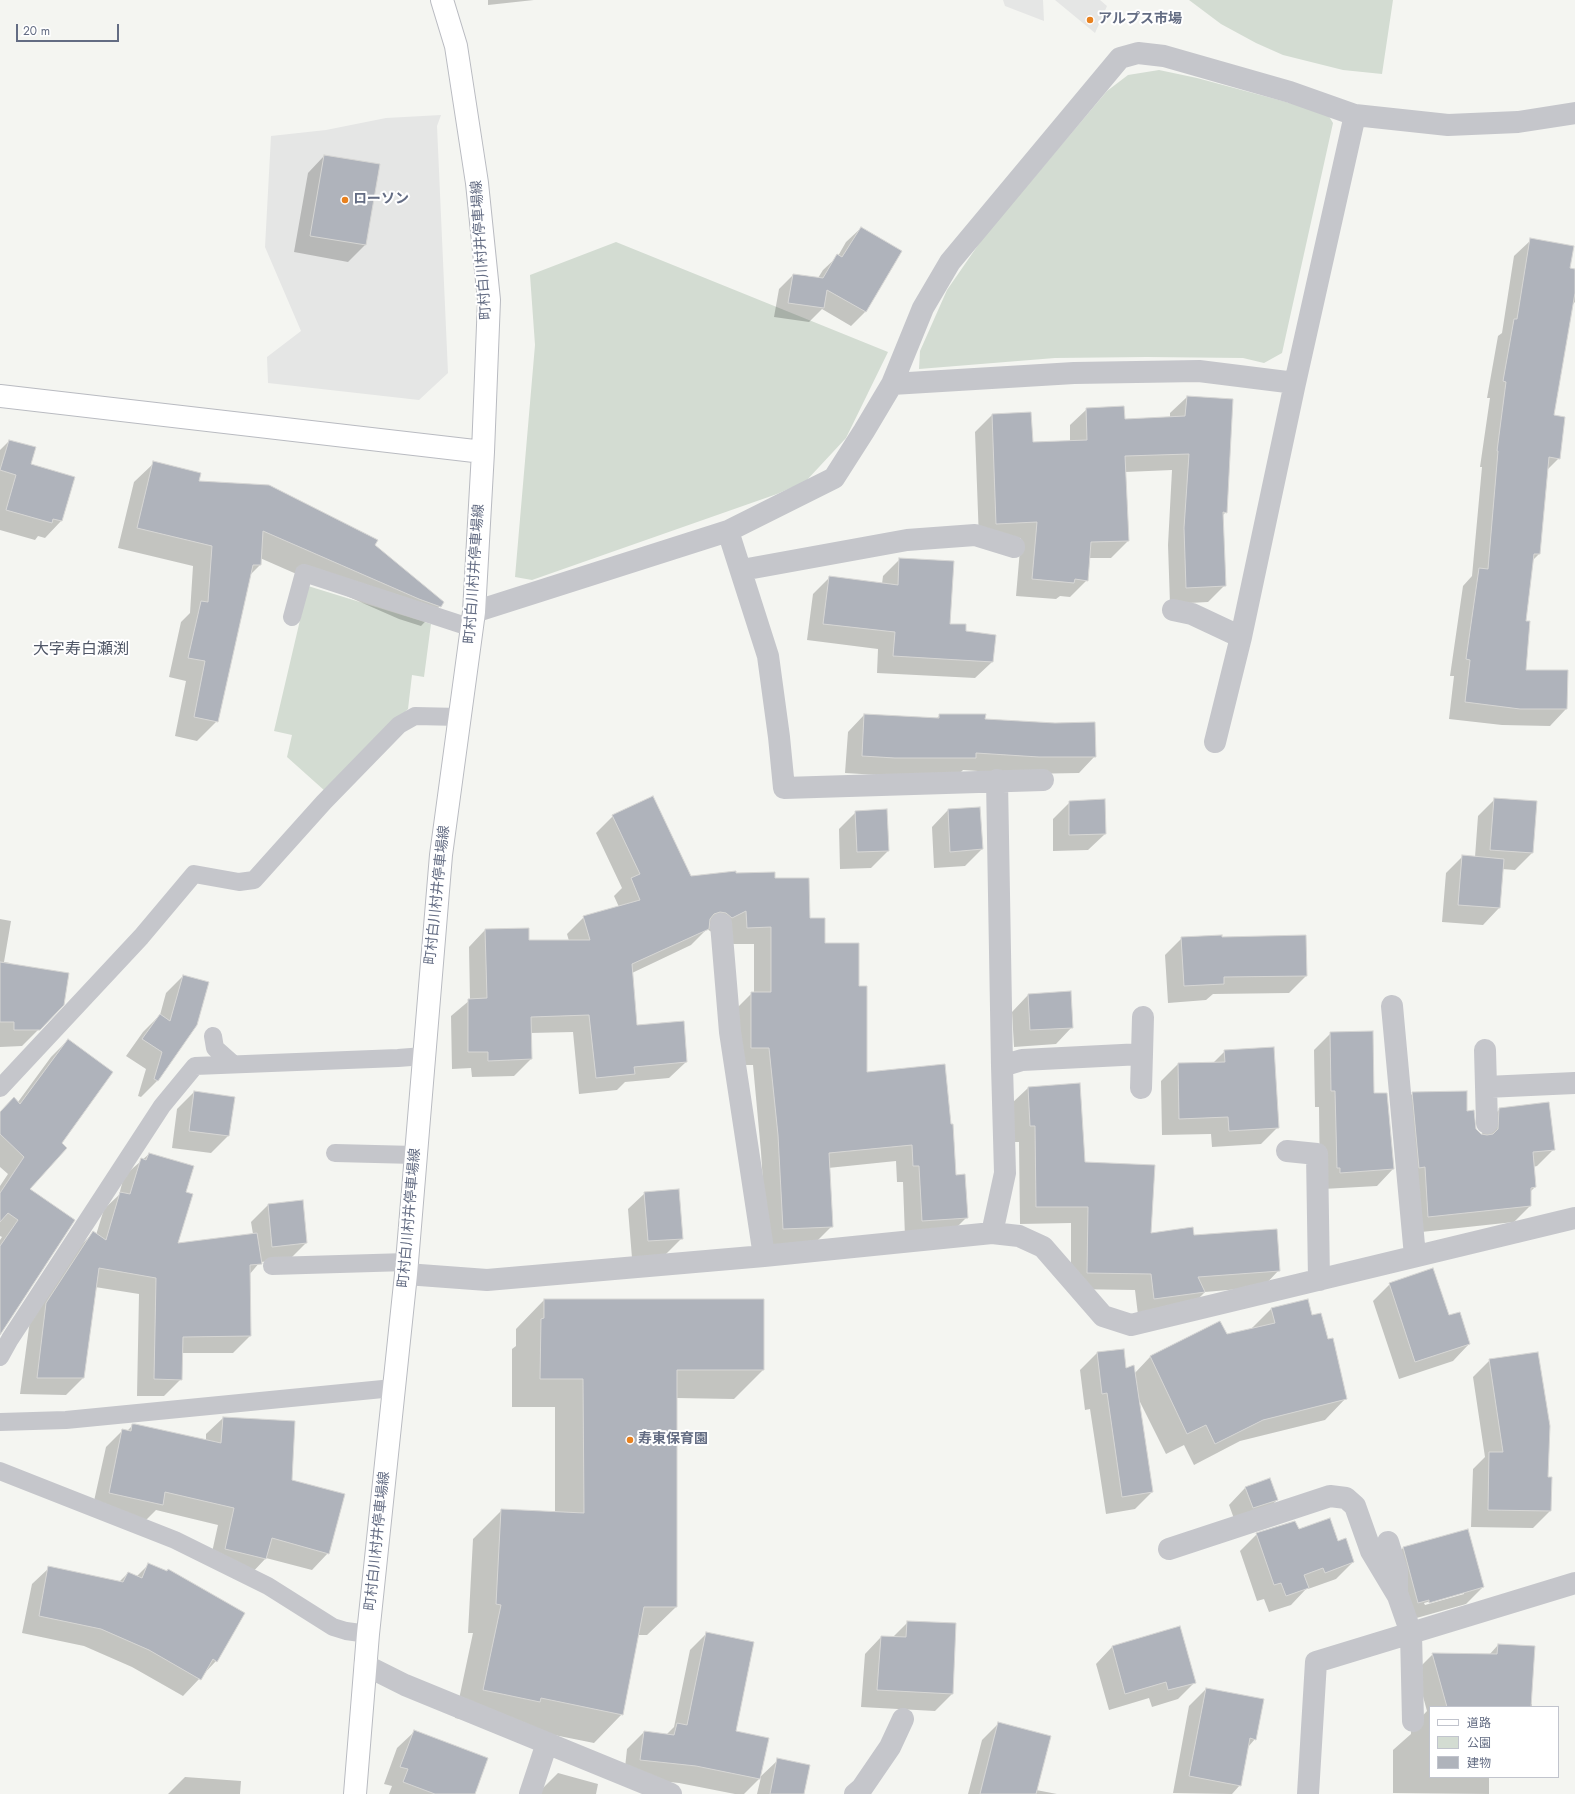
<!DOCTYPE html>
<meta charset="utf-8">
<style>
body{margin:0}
#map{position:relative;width:1575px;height:1794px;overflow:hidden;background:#f4f5f1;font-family:Jost,"Noto Sans JP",sans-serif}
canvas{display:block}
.legend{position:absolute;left:1429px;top:1706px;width:130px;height:72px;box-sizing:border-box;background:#fff;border:1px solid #c1c4cd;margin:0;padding:5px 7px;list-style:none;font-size:12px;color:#636c83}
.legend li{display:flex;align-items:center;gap:8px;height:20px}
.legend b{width:20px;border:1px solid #c1c4cd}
.scale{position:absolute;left:16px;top:24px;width:103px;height:18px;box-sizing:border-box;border:2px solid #636c83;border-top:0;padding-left:5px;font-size:12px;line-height:14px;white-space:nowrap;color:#636c83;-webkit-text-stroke:3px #fff;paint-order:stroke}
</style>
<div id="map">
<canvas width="1575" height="1794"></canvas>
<ul class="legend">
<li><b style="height:5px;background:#fff"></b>道路</li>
<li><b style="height:11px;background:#d3dcd2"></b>公園</li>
<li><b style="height:11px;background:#afb3bb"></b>建物</li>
</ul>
<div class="scale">20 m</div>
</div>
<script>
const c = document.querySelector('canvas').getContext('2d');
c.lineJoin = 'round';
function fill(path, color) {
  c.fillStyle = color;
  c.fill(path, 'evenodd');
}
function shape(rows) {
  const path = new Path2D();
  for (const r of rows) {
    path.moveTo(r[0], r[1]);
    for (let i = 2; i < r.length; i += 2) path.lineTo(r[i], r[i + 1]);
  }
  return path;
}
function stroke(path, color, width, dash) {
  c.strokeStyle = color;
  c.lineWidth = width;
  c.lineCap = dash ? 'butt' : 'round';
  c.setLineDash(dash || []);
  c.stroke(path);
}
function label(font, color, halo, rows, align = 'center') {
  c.font = font + ' Jost,"Noto Sans JP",sans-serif';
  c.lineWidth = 4;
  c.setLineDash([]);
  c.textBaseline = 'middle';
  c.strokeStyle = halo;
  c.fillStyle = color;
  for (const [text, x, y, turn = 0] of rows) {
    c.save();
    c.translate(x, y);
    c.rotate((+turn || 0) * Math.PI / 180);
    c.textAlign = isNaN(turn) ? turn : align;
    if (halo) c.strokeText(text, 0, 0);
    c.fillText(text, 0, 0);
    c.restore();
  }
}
fill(shape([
 [1003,0,1043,0,1044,21,1005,6],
 [1055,0,1100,0,1107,6,1095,33],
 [441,115,437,126,448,373,419,400,268,383,267,357,301,331,265,247,271,136,326,130,386,118]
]), '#e5e6e5');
fill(shape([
 [1189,0,1393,0,1382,74,1343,70,1283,55,1256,43,1221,24],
 [1159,70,1197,78,1327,113,1333,123,1282,353,1264,363,1243,358,1147,357,1055,358,919,369,920,351,947,290,983,238,1107,91,1128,75],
 [616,242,888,352,846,438,806,481,777,494,532,580,515,577,535,345,530,275],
 [308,586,431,624,424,677,412,675,408,709,325,791,287,757,292,735,274,731]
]), '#d3dcd2');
fill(shape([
 [488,0,534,0,488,5],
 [324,156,379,165,365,245,348,262,294,252,308,173],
 [861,228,865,312,851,326,822,309,809,322,774,317,779,289,793,275,818,278,823,270,838,256,846,242],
 [1531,240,1569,269,1575,270,1575,302,1572,305,1553,416,1559,458,1547,470,1539,554,1533,560,1525,621,1524,671,1566,709,1550,726,1502,725,1449,719,1454,676,1450,676,1463,586,1472,576,1482,467,1480,467,1490,398,1487,398,1498,336,1502,333,1514,256],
 [1187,397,1226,512,1222,516,1225,585,1208,602,1170,604,1168,545,1172,470,1125,472,1128,541,1111,558,1089,558,1087,580,1070,597,1060,596,1056,599,1016,596,1021,538,979,540,975,432,992,415,1032,443,1070,442,1070,425,1087,409,1124,420,1170,418,1170,413],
 [9,441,30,465,74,477,61,521,45,538,38,536,35,540,0,530,0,450],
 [154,463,198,482,374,545,440,606,421,626,399,619,260,558,260,565,250,575,217,721,197,741,175,736,186,681,169,677,181,622,190,613,193,566,118,548,134,482],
 [900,559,949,624,965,631,992,662,975,678,877,673,878,649,807,640,813,594,830,577,882,584,883,576],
 [864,715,936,719,940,715,984,720,1095,756,1079,773,1022,774,963,770,959,774,878,775,845,773,848,732],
 [1495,799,1536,802,1532,853,1515,870,1502,869,1499,908,1483,925,1442,922,1446,873,1463,856,1475,857,1478,816],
 [1070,802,1105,834,1088,850,1053,851,1053,819],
 [948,810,982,849,965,866,934,868,932,827],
 [856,812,888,851,871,868,840,869,839,829],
 [613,816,691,877,735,874,773,879,809,919,824,944,858,988,866,1073,955,1176,967,1217,950,1234,905,1237,903,1182,897,1182,896,1161,828,1168,832,1226,815,1243,767,1246,761,1152,753,1065,735,1065,735,1010,752,993,754,993,754,944,730,944,707,929,691,945,632,973,636,1026,686,1062,669,1078,625,1082,617,1090,579,1094,573,1032,530,1033,531,1059,514,1076,472,1077,471,1068,452,1069,451,1016,470,1000,469,947,485,930,528,941,569,941,567,934,584,917,619,907,614,896,622,888,596,833],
 [0,919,11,921,4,962,10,963,39,1029,22,1046,0,1047],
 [1182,938,1221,938,1306,976,1289,993,1213,994,1206,1000,1168,1003,1165,955],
 [183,976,158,1080,141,1097,138,1096,146,1069,126,1056,143,1032,160,1015,166,993],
 [1028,995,1072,1027,1056,1044,1014,1047,1012,1012],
 [1331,1033,1373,1094,1393,1169,1377,1186,1323,1189,1320,1185,1319,1107,1315,1107,1314,1050],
 [68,1040,28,1189,0,1333,0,1240,2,1237,0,1236,0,1186,8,1174,0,1167,0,1112,18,1102,51,1057],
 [1225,1051,1278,1127,1261,1144,1212,1147,1211,1134,1162,1135,1161,1081,1178,1064,1213,1063],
 [1028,1088,1084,1162,1150,1234,1193,1236,1279,1270,1263,1287,1205,1292,1188,1309,1138,1315,1135,1290,1071,1289,1071,1223,1020,1224,1019,1142,1014,1142,1011,1104],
 [194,1092,234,1097,228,1136,211,1153,172,1148,177,1109],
 [1413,1093,1466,1112,1475,1130,1482,1135,1483,1126,1500,1109,1553,1150,1537,1166,1533,1167,1535,1187,1530,1192,1530,1206,1514,1222,1412,1233,1396,1110],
 [149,1154,184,1193,177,1245,253,1234,251,1222,268,1205,306,1243,289,1260,260,1262,249,1275,250,1336,233,1353,182,1353,181,1379,164,1396,137,1396,139,1294,95,1287,83,1378,66,1395,20,1394,30,1320,76,1250,93,1233,96,1235,104,1209,119,1195,124,1176],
 [645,1193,682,1238,665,1255,632,1258,628,1209],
 [1390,1284,1469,1344,1453,1361,1399,1379,1373,1301],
 [544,1300,763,1300,763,1370,734,1399,676,1398,676,1607,647,1635,637,1635,622,1714,594,1743,514,1727,511,1730,455,1718,473,1633,468,1633,473,1539,502,1510,555,1513,555,1407,512,1407,512,1349,516,1346,516,1329],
 [1271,1309,1311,1316,1346,1398,1325,1420,1240,1441,1194,1465,1184,1445,1166,1454,1138,1398,1152,1492,1135,1509,1106,1514,1090,1409,1085,1410,1080,1370,1097,1353,1123,1350,1125,1370,1134,1374,1150,1357,1219,1323,1226,1336,1250,1330],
 [1490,1360,1547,1477,1550,1511,1533,1528,1471,1527,1473,1469,1485,1457,1473,1377],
 [223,1418,291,1481,328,1553,312,1570,266,1558,249,1576,209,1566,218,1525,156,1510,145,1521,92,1510,106,1447,123,1430,127,1431,133,1425,206,1441,206,1434],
 [1269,1479,1277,1500,1260,1517,1236,1524,1229,1505,1245,1488],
 [1298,1530,1337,1542,1353,1562,1336,1579,1308,1589,1307,1588,1291,1605,1269,1612,1264,1599,1257,1601,1240,1551,1257,1534],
 [1467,1530,1483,1587,1466,1604,1413,1619,1386,1565,1403,1548],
 [1464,1592,1464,1594,1425,1605,1424,1603],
 [148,1565,166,1572,168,1570,216,1661,183,1696,132,1667,84,1646,22,1633,32,1584,49,1568,119,1582,128,1573,136,1577],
 [908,1622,952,1694,935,1711,861,1707,865,1654,881,1637,892,1638],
 [707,1633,735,1732,759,1778,778,1760,803,1794,757,1794,761,1777,744,1794,735,1794,679,1783,624,1777,627,1749,644,1732,666,1735,674,1727,690,1650],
 [1498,1645,1530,1704,1532,1704,1532,1707,1430,1707,1430,1777,1489,1777,1489,1794,1393,1793,1393,1750,1411,1734,1411,1728,1427,1711,1416,1671,1433,1654,1489,1655],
 [1112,1647,1195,1682,1178,1699,1152,1707,1149,1698,1109,1710,1096,1664],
 [1206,1689,1255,1739,1248,1747,1240,1785,1232,1794,1173,1793,1189,1706],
 [999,1723,1036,1790,1057,1794,968,1794,982,1740],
 [414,1732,474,1794,389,1794,392,1786,384,1784,397,1748],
 [558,1773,598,1784,596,1794,540,1794,541,1790],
 [185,1777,241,1781,240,1794,168,1794]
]), '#0003');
const building = shape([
 [324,155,380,164,366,245,310,236,324,155],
 [861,227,902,251,866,312,827,290,824,308,788,303,793,274,823,278,837,254,842,257,861,227],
 [1530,238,1574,246,1570,268,1575,269,1575,293,1554,415,1565,417,1560,459,1549,457,1540,554,1534,554,1526,621,1530,621,1526,670,1568,670,1567,709,1520,709,1465,702,1470,660,1466,659,1479,568,1488,569,1498,451,1497,451,1506,382,1503,381,1514,319,1517,319,1530,238],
 [1187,396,1233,399,1227,513,1223,512,1226,586,1186,588,1184,528,1189,454,1125,456,1129,541,1091,542,1088,581,1075,579,1074,583,1032,579,1037,522,996,524,992,414,1031,412,1033,442,1087,440,1086,408,1124,406,1125,419,1185,416,1187,396],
 [9,440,36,447,31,464,75,477,62,521,53,519,52,523,6,510,16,475,0,470,9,440],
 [153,461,201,473,199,481,269,485,378,540,375,545,444,602,441,607,419,599,263,531,261,565,253,565,218,722,194,717,205,661,188,658,201,601,208,602,212,546,137,528,153,461],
 [899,558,954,561,950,624,966,624,966,631,996,635,993,662,893,656,895,632,823,624,829,576,898,585,899,558],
 [864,714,939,718,939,714,986,714,985,719,1055,723,1095,722,1096,757,1039,757,976,753,976,758,895,758,862,756,864,714],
 [653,796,691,876,736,871,736,873,775,872,775,878,809,878,810,918,825,918,825,943,859,943,859,986,867,986,867,1072,945,1064,951,1124,953,1124,956,1175,965,1174,968,1218,922,1221,919,1166,913,1166,912,1145,829,1153,833,1227,783,1229,778,1135,769,1048,751,1048,751,992,771,992,771,927,747,928,746,911,732,918,726,913,720,912,714,914,710,919,709,929,632,964,637,1025,684,1021,687,1062,634,1067,635,1074,596,1078,589,1015,531,1017,532,1059,488,1061,488,1052,468,1052,468,999,487,998,485,929,529,928,529,940,590,940,583,916,640,900,631,878,640,874,612,815,653,796],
 [1494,798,1537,801,1533,853,1490,850,1494,798],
 [1105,799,1106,834,1069,835,1069,801,1105,799],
 [980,807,983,849,950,852,948,809,980,807],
 [887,809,889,851,857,852,855,811,887,809],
 [1462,855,1504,859,1500,908,1458,905,1462,855],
 [1222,935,1222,937,1306,935,1307,976,1224,977,1224,984,1184,986,1181,937,1222,935],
 [0,962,69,973,64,1005,40,1030,14,1030,14,1022,0,1022,0,962],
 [183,975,209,982,197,1025,158,1081,154,1079,162,1052,142,1039,160,1014,170,1021,183,975],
 [1071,991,1073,1028,1030,1030,1028,994,1071,991],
 [1373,1031,1374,1093,1387,1093,1394,1169,1340,1173,1340,1168,1337,1168,1335,1091,1331,1091,1330,1032,1373,1031],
 [68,1039,113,1072,62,1143,67,1148,30,1189,75,1220,0,1335,0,1246,18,1220,8,1213,0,1222,0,1193,24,1157,0,1134,0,1112,14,1097,20,1104,68,1039],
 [1274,1047,1279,1128,1229,1131,1228,1117,1179,1119,1178,1063,1225,1062,1224,1050,1274,1047],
 [1080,1083,1085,1162,1155,1165,1151,1233,1193,1227,1194,1235,1277,1229,1280,1271,1198,1277,1205,1292,1154,1299,1151,1274,1087,1273,1088,1207,1036,1207,1035,1126,1030,1126,1028,1087,1080,1083],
 [194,1091,235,1097,229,1136,189,1131,194,1091],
 [1467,1091,1467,1111,1474,1110,1476,1129,1481,1134,1487,1135,1493,1134,1498,1129,1499,1108,1549,1102,1555,1150,1533,1152,1536,1187,1531,1188,1531,1206,1428,1217,1425,1167,1419,1168,1412,1092,1467,1091],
 [149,1153,194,1166,186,1192,193,1194,178,1243,257,1233,262,1264,250,1265,251,1336,183,1337,182,1380,154,1379,156,1278,99,1268,84,1378,37,1378,46,1303,93,1231,106,1240,120,1192,130,1194,141,1158,146,1160,149,1153],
 [679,1189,683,1239,648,1241,644,1192,679,1189],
 [303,1200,307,1243,272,1247,268,1204,303,1200],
 [1433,1268,1449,1315,1460,1312,1470,1344,1415,1362,1389,1283,1433,1268],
 [544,1299,764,1299,764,1370,677,1370,677,1607,644,1607,623,1715,541,1698,540,1702,483,1690,501,1605,496,1604,501,1509,584,1513,583,1379,540,1379,541,1319,544,1318,544,1299],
 [1308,1299,1312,1315,1321,1313,1328,1339,1333,1338,1347,1399,1263,1420,1215,1444,1206,1425,1187,1434,1150,1356,1220,1321,1227,1334,1275,1323,1271,1308,1308,1299],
 [1124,1349,1126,1368,1134,1365,1153,1492,1122,1497,1107,1393,1102,1394,1097,1352,1124,1349],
 [1538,1352,1550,1426,1548,1477,1552,1477,1551,1511,1488,1510,1489,1452,1503,1452,1489,1359,1538,1352],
 [223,1417,295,1421,292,1480,345,1494,329,1554,272,1538,266,1559,225,1549,234,1508,165,1492,163,1505,109,1493,122,1429,131,1431,132,1424,135,1424,221,1443,223,1417],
 [1270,1478,1278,1500,1253,1508,1245,1487,1270,1478],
 [1330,1518,1338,1541,1346,1538,1354,1562,1325,1573,1323,1568,1304,1575,1309,1588,1286,1596,1281,1583,1274,1585,1256,1533,1295,1521,1299,1529,1330,1518],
 [1468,1529,1484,1587,1429,1603,1429,1600,1418,1603,1403,1547,1468,1529],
 [148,1563,167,1571,168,1569,245,1613,217,1662,213,1659,201,1680,149,1650,101,1629,39,1616,48,1566,123,1582,128,1572,142,1578,148,1563],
 [907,1621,956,1623,953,1694,877,1690,881,1636,906,1637,907,1621],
 [1180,1626,1196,1683,1168,1690,1166,1682,1125,1694,1112,1646,1180,1626],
 [706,1632,754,1642,736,1731,769,1738,760,1779,696,1766,640,1760,644,1731,674,1735,677,1723,687,1725,706,1632],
 [1498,1644,1535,1646,1531,1707,1447,1707,1432,1653,1497,1654,1498,1644],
 [1206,1688,1264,1699,1256,1740,1250,1738,1241,1786,1189,1776,1206,1688],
 [998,1722,1051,1736,1036,1794,980,1794,998,1722],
 [414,1730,488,1758,475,1794,435,1794,403,1782,408,1769,400,1767,414,1730],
 [777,1758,810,1765,804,1794,770,1794,777,1758]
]);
fill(building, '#afb3bb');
stroke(building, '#d6d6d4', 1);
const secondary = shape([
 [0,396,483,452],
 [355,1794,368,1634,406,1274,441,855,474,612,483,452,489,300,477,183,456,46,442,0]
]);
stroke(secondary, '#b9bbc1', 24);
stroke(shape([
 [292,617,304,573,472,628],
 [213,1036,215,1048,233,1064],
 [0,1088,141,937,194,874,239,882,254,880,324,802,399,725,415,716,460,717],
 [335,1153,415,1155],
 [272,1266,407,1262],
 [0,1357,10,1339,162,1106,195,1066,398,1058,424,1056],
 [0,1422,66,1420,393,1388],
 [0,1471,175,1540,268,1586,333,1627,346,1631,368,1634]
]), '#c5c6cb', 18);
stroke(shape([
 [892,384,1074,373,1199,371,1295,383,1355,115],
 [728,531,768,656,779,737,784,788,1043,780],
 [742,570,907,540,975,535,1014,547],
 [1173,610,1192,614,1241,637],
 [474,612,728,531,834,478,864,431,892,384,923,308,950,262,1120,58,1138,53,1164,56,1290,92,1355,115,1448,125,1518,122,1575,113],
 [1215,742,1241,637,1295,383],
 [997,780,1002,1066],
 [721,924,730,1032,764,1256],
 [1392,1006,1415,1256],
 [1485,1050,1487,1123],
 [1142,1054,1143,1017],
 [1486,1087,1575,1083],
 [1287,1151,1317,1154,1319,1280],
 [992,1233,1005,1173,1002,1066,1022,1060,1142,1054,1141,1088],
 [406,1274,487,1280,764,1256,992,1233,1019,1236,1043,1247,1103,1316,1131,1325,1575,1218],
 [1388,1542,1397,1571,1397,1589],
 [1169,1549,1330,1496,1346,1498,1355,1506,1371,1551,1398,1596,1411,1633,1413,1721],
 [365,1665,405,1685,671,1794],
 [530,1794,547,1743],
 [855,1794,862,1788,890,1747,903,1719],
 [1308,1794,1316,1662,1575,1583]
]), '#c5c6cb', 22);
stroke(secondary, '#fff', 22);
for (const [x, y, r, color] of [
 [1090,20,4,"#e8811e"],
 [345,200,4,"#e8811e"],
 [630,1440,4,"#e8811e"]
]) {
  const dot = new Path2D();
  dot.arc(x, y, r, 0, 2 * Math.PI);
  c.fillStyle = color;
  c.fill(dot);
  stroke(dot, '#fff', 1.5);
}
label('bold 14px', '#636c83', '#fff', [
 ["アルプス市場",1098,20],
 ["ローソン",353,200],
 ["寿東保育園",638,1440]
], 'left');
label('14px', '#636c83', '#fff', [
 ["町村白川村井停車場線",482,250,-94],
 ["町村白川村井停車場線",475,574,-86],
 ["町村白川村井停車場線",438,895,-84],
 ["町村白川村井停車場線",410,1218,-85],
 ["町村白川村井停車場線",378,1541,-84]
]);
label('16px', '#515868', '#fff', [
 ["大字寿白瀬渕",81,650]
]);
</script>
